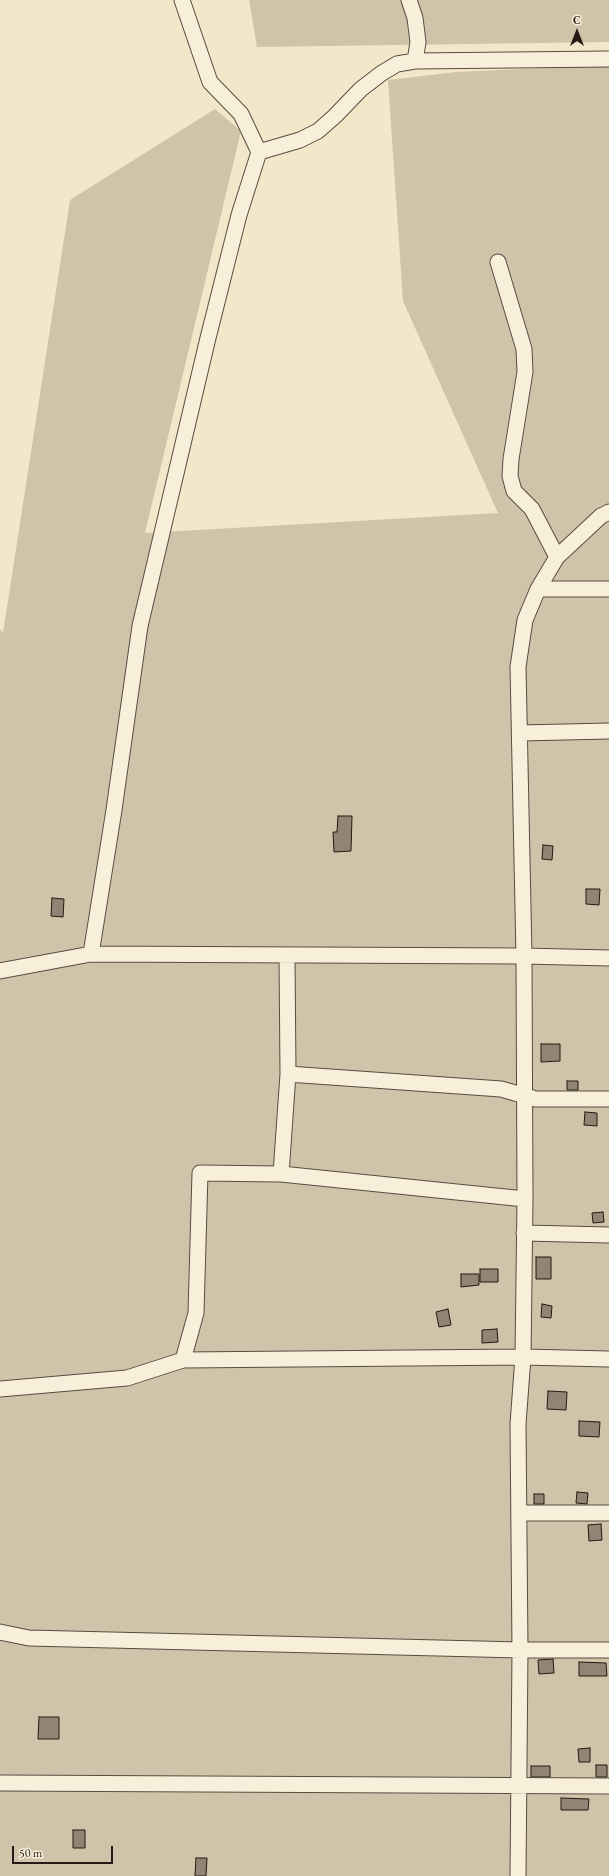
<!DOCTYPE html>
<meta charset="utf-8">
<style>
body{margin:0}
#map{position:relative;width:609px;height:1876px;overflow:hidden;background:#f4e6c8;font-family:"EB Garamond",serif}
canvas{display:block}
.north{position:absolute;left:557px;top:12px;width:40px;height:40px;-webkit-text-stroke:3px #f8efdb;paint-order:stroke;rotate:0deg;font-size:11px;font-weight:700;line-height:16px;text-align:center;color:#241914}
.north::after{content:'';display:block;margin:auto;width:14px;height:18px;background:#241914;clip-path:polygon(50% 0,100% 100%,50% 72%,0 100%)}
.scale{position:absolute;left:12px;top:1846px;width:101px;height:18px;box-sizing:border-box;border:2px solid #241914;border-top:0;padding-left:5px;font-size:12px;line-height:14px;white-space:nowrap;color:#241914;-webkit-text-stroke:3px #f8efdb;paint-order:stroke}
</style>
<div id="map">
<canvas width="609" height="1876"></canvas>
<div class="north">С</div>
<div class="scale">50 m</div>
</div>
<script>
const c = document.querySelector('canvas').getContext('2d');
c.lineJoin = 'round';
function fill(path, color) {
  c.fillStyle = color;
  c.fill(path, 'evenodd');
}
function shape(rows) {
  const path = new Path2D();
  for (const r of rows) {
    path.moveTo(r[0], r[1]);
    for (let i = 2; i < r.length; i += 2) path.lineTo(r[i], r[i + 1]);
  }
  return path;
}
function stroke(path, color, width, dash) {
  c.strokeStyle = color;
  c.lineWidth = width;
  c.lineCap = dash ? 'butt' : 'round';
  c.setLineDash(dash || []);
  c.stroke(path);
}
fill(shape([
 [249,0,609,0,609,42,257,47],
 [609,65,609,1876,0,1876,0,629,3,633,70,200,215,109,241,131,145,533,498,513,403,301,388,80,456,72]
]), '#d1c3a9');
const building = shape([
 [338,816,352,816,351,851,334,852,333,832,337,832,338,816],
 [543,845,553,846,552,860,542,859,543,845],
 [586,889,600,889,599,905,586,904,586,889],
 [52,898,64,899,63,917,51,916,52,898],
 [541,1044,560,1044,560,1061,541,1062,541,1044],
 [567,1081,578,1081,578,1090,567,1090,567,1081],
 [585,1112,597,1113,597,1126,584,1125,585,1112],
 [603,1212,604,1222,593,1223,592,1213,603,1212],
 [536,1257,551,1257,551,1279,536,1279,536,1257],
 [480,1269,498,1269,498,1282,480,1282,480,1269],
 [461,1274,479,1274,479,1285,461,1287,461,1274],
 [542,1304,552,1306,551,1318,541,1317,542,1304],
 [448,1309,451,1325,439,1327,436,1312,448,1309],
 [497,1329,498,1342,482,1343,482,1330,497,1329],
 [548,1391,567,1392,566,1410,547,1409,548,1391],
 [579,1421,600,1422,599,1437,579,1436,579,1421],
 [577,1492,588,1493,587,1504,576,1503,577,1492],
 [534,1494,544,1494,544,1504,534,1504,534,1494],
 [601,1524,602,1540,589,1541,588,1525,601,1524],
 [553,1659,554,1673,539,1674,538,1660,553,1659],
 [579,1662,606,1663,607,1676,579,1676,579,1662],
 [39,1717,59,1717,59,1739,38,1739,39,1717],
 [590,1748,590,1762,579,1762,578,1749,590,1748],
 [596,1765,607,1765,607,1777,596,1777,596,1765],
 [531,1766,550,1766,550,1777,531,1777,531,1766],
 [561,1798,589,1799,588,1810,561,1810,561,1798],
 [73,1830,85,1830,85,1848,73,1848,73,1830],
 [196,1858,207,1858,206,1876,195,1876,196,1858]
]);
fill(building, '#908472');
stroke(building, '#241914', 1);
const minor = shape([
 [415,61,608,59],
 [259,152,300,140,318,131,335,116,361,89,382,73,397,64,415,61,418,42,415,18,409,0],
 [498,262,524,349,525,372,511,459,510,476,514,491,532,509,557,557],
 [538,589,609,589],
 [520,733,609,731],
 [91,954,114,810,140,626,207,342,239,215,259,152,241,114,210,82,182,0],
 [287,956,288,1074],
 [0,971,91,954,524,956,609,958],
 [281,1174,288,1074,501,1089,536,1099,609,1099],
 [524,1233,609,1235],
 [183,1360,196,1313,200,1173,281,1174,525,1199],
 [0,1389,127,1378,183,1360,523,1357,609,1359],
 [519,1513,609,1513],
 [0,1632,29,1638,520,1650,609,1650],
 [0,1783,609,1786],
 [518,1876,520,1650,518,1424,523,1357,525,1199,524,956,518,667,525,620,538,589,557,557,601,516,609,512]
]);
stroke(minor, '#584c41', 17);
stroke(minor, '#f8efdb', 15);
</script>
